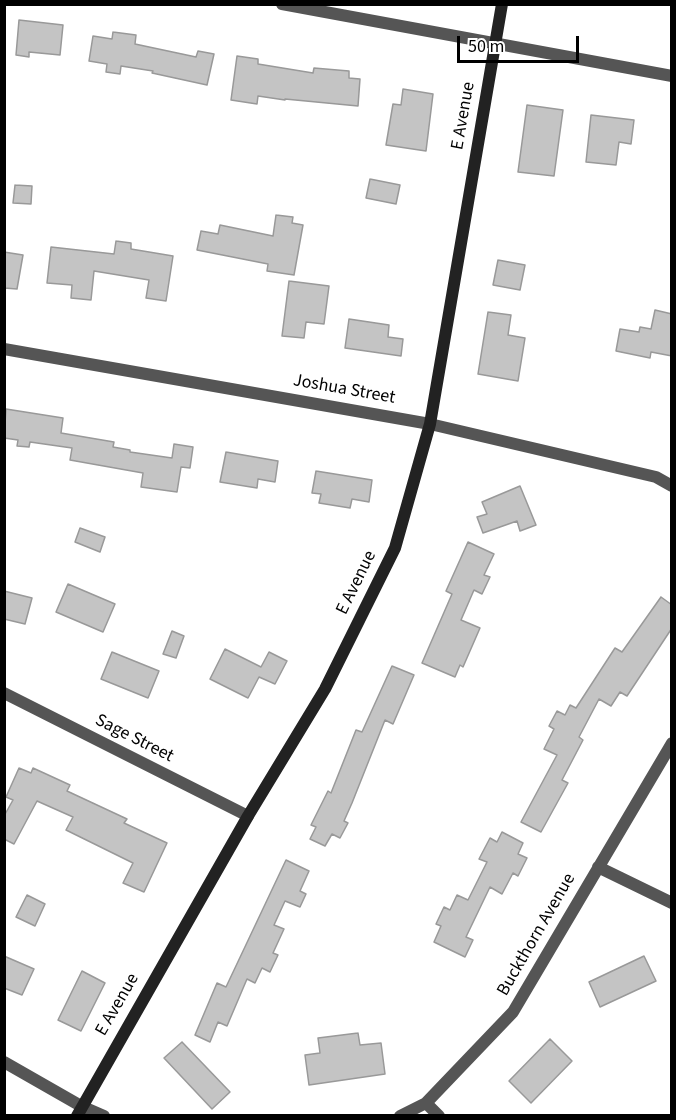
<!DOCTYPE html>
<style>
body{margin:0}
#map{position:relative;width:676px;height:1120px;overflow:hidden;background:#fff;font-family:"Source Sans 3",sans-serif}
canvas{display:block}
.frame{position:absolute;inset:0;border:6px solid #000;pointer-events:none}
.scale{position:absolute;left:457px;top:36px;width:122px;height:27px;box-sizing:border-box;border:3px solid #000;border-top:0;padding-left:8px;font-size:18px;line-height:21px;white-space:nowrap;color:#000;-webkit-text-stroke:4px #fff;paint-order:stroke}
</style>
<div id="map">
<canvas width="676" height="1120"></canvas>
<div class="frame"></div>
<div class="scale">50 m</div>
</div>
<script>
const c = document.querySelector('canvas').getContext('2d');
c.lineJoin = 'round';
function fill(path, color) {
  c.fillStyle = color;
  c.fill(path, 'evenodd');
}
function shape(rows) {
  const path = new Path2D();
  for (const r of rows) {
    path.moveTo(r[0], r[1]);
    for (let i = 2; i < r.length; i += 2) path.lineTo(r[i], r[i + 1]);
  }
  return path;
}
function stroke(path, color, width, dash) {
  c.strokeStyle = color;
  c.lineWidth = width;
  c.lineCap = dash ? 'butt' : 'round';
  c.setLineDash(dash || []);
  c.stroke(path);
}
function label(font, color, halo, rows, align = 'center') {
  c.font = font + ' "Source Sans 3",sans-serif';
  c.lineWidth = 6;
  c.setLineDash([]);
  c.textBaseline = 'middle';
  c.strokeStyle = halo;
  c.fillStyle = color;
  for (const [text, x, y, turn = 0] of rows) {
    c.save();
    c.translate(x, y);
    c.rotate((+turn || 0) * Math.PI / 180);
    c.textAlign = isNaN(turn) ? turn : align;
    if (halo) c.strokeText(text, 0, 0);
    c.fillText(text, 0, 0);
    c.restore();
  }
}
const building = shape([
 [19,20,63,25,60,55,29,52,29,57,16,55,19,20],
 [113,32,136,35,135,44,196,57,198,51,214,54,207,85,152,73,153,71,121,66,120,74,106,72,107,64,89,61,93,36,112,39,113,32],
 [237,56,258,59,258,64,313,73,314,68,349,71,349,78,360,79,358,106,285,99,285,100,258,96,257,104,231,100,237,56],
 [403,89,433,94,426,151,386,145,393,104,401,105,403,89],
 [527,105,563,110,554,176,518,172,527,105],
 [591,115,634,120,631,144,619,142,616,165,586,162,591,115],
 [370,179,400,185,396,204,366,198,370,179],
 [15,185,32,186,31,204,13,203,15,185],
 [276,215,293,217,292,223,303,225,294,275,267,271,268,264,197,250,201,231,218,234,220,225,273,236,276,215],
 [116,241,131,243,131,249,173,256,166,301,146,298,149,280,94,271,91,300,71,298,72,285,47,283,51,247,114,254,116,241],
 [4,252,23,255,17,289,4,288,4,252],
 [498,260,525,265,520,290,493,285,498,260],
 [289,281,329,286,324,324,306,322,304,338,282,336,289,281],
 [655,310,672,314,672,356,651,352,650,358,616,351,620,329,639,332,640,327,651,329,655,310],
 [488,312,511,315,508,335,525,338,518,381,478,374,488,312],
 [349,319,389,325,388,337,403,339,401,356,345,348,349,319],
 [6,409,63,418,61,433,114,442,113,447,130,450,130,452,172,458,174,444,193,447,190,468,181,467,177,492,141,487,143,473,70,460,72,448,30,442,29,447,17,446,18,440,4,438,6,409],
 [226,452,278,461,275,482,258,479,257,488,220,482,226,452],
 [316,471,372,480,369,502,352,499,350,508,319,503,321,494,312,493,316,471],
 [520,486,536,525,520,531,517,521,483,533,477,517,487,514,482,502,520,486],
 [80,528,105,537,100,552,75,542,80,528],
 [468,542,494,554,484,575,490,577,482,594,474,590,461,620,480,628,463,667,460,665,455,677,422,663,452,594,446,591,468,542],
 [68,584,115,604,103,632,56,612,68,584],
 [4,591,32,598,25,624,4,619,4,591],
 [661,597,672,605,672,628,627,696,620,692,611,706,599,699,579,737,583,740,562,780,568,783,541,832,521,822,557,755,544,749,554,729,549,726,557,711,565,715,570,705,576,708,615,648,622,652,661,597],
 [172,631,184,636,176,658,163,654,172,631],
 [225,649,261,667,269,652,287,661,275,684,259,677,248,698,210,679,225,649],
 [112,652,159,671,148,698,101,679,112,652],
 [392,666,414,675,393,724,385,720,352,803,344,821,348,823,340,838,332,834,325,846,310,839,316,827,311,825,328,791,331,793,356,730,362,732,392,666],
 [19,768,31,773,33,768,70,785,67,791,127,819,124,823,167,843,144,892,123,883,133,863,66,830,73,817,37,801,14,844,4,839,4,816,13,800,6,797,19,768],
 [502,832,523,843,518,854,527,858,518,876,513,873,502,894,490,887,466,937,473,940,465,957,434,942,441,926,436,924,444,907,450,910,457,895,468,900,487,862,479,859,490,838,497,842,502,832],
 [286,860,309,871,300,891,306,894,300,907,285,901,274,925,284,929,273,953,278,955,270,972,262,968,255,983,247,979,227,1026,218,1022,210,1042,195,1035,217,983,226,987,286,860],
 [27,895,45,904,35,926,16,917,27,895],
 [4,956,34,969,22,995,4,988,4,956],
 [644,956,656,981,600,1007,589,982,644,956],
 [82,971,105,983,81,1031,58,1020,82,971],
 [358,1033,360,1045,381,1043,385,1074,309,1085,305,1055,320,1053,318,1038,358,1033],
 [550,1039,572,1061,531,1103,509,1081,550,1039],
 [182,1042,230,1092,212,1109,164,1058,182,1042]
]);
fill(building, '#c4c4c4');
stroke(building, '#999', 1.5);
stroke(shape([
 [282,4,672,76],
 [4,349,430,424,656,477,672,486],
 [4,693,248,816],
 [598,867,672,903],
 [4,1062,81,1106,104,1116],
 [426,1103,439,1116],
 [400,1116,426,1103,513,1012,672,743]
]), '#555', 12);
stroke(shape([
 [77,1116,248,816,325,689,395,548,430,424,502,4]
]), '#222', 12);
label('18px', '#000', '#fff', [
 ["E Avenue",464,116,-80],
 ["Joshua Street",344,390,10],
 ["E Avenue",357,583,-64],
 ["Sage Street",134,739,27],
 ["Buckthorn Avenue",537,935,-60],
 ["E Avenue",118,1005,-60]
]);
</script>
